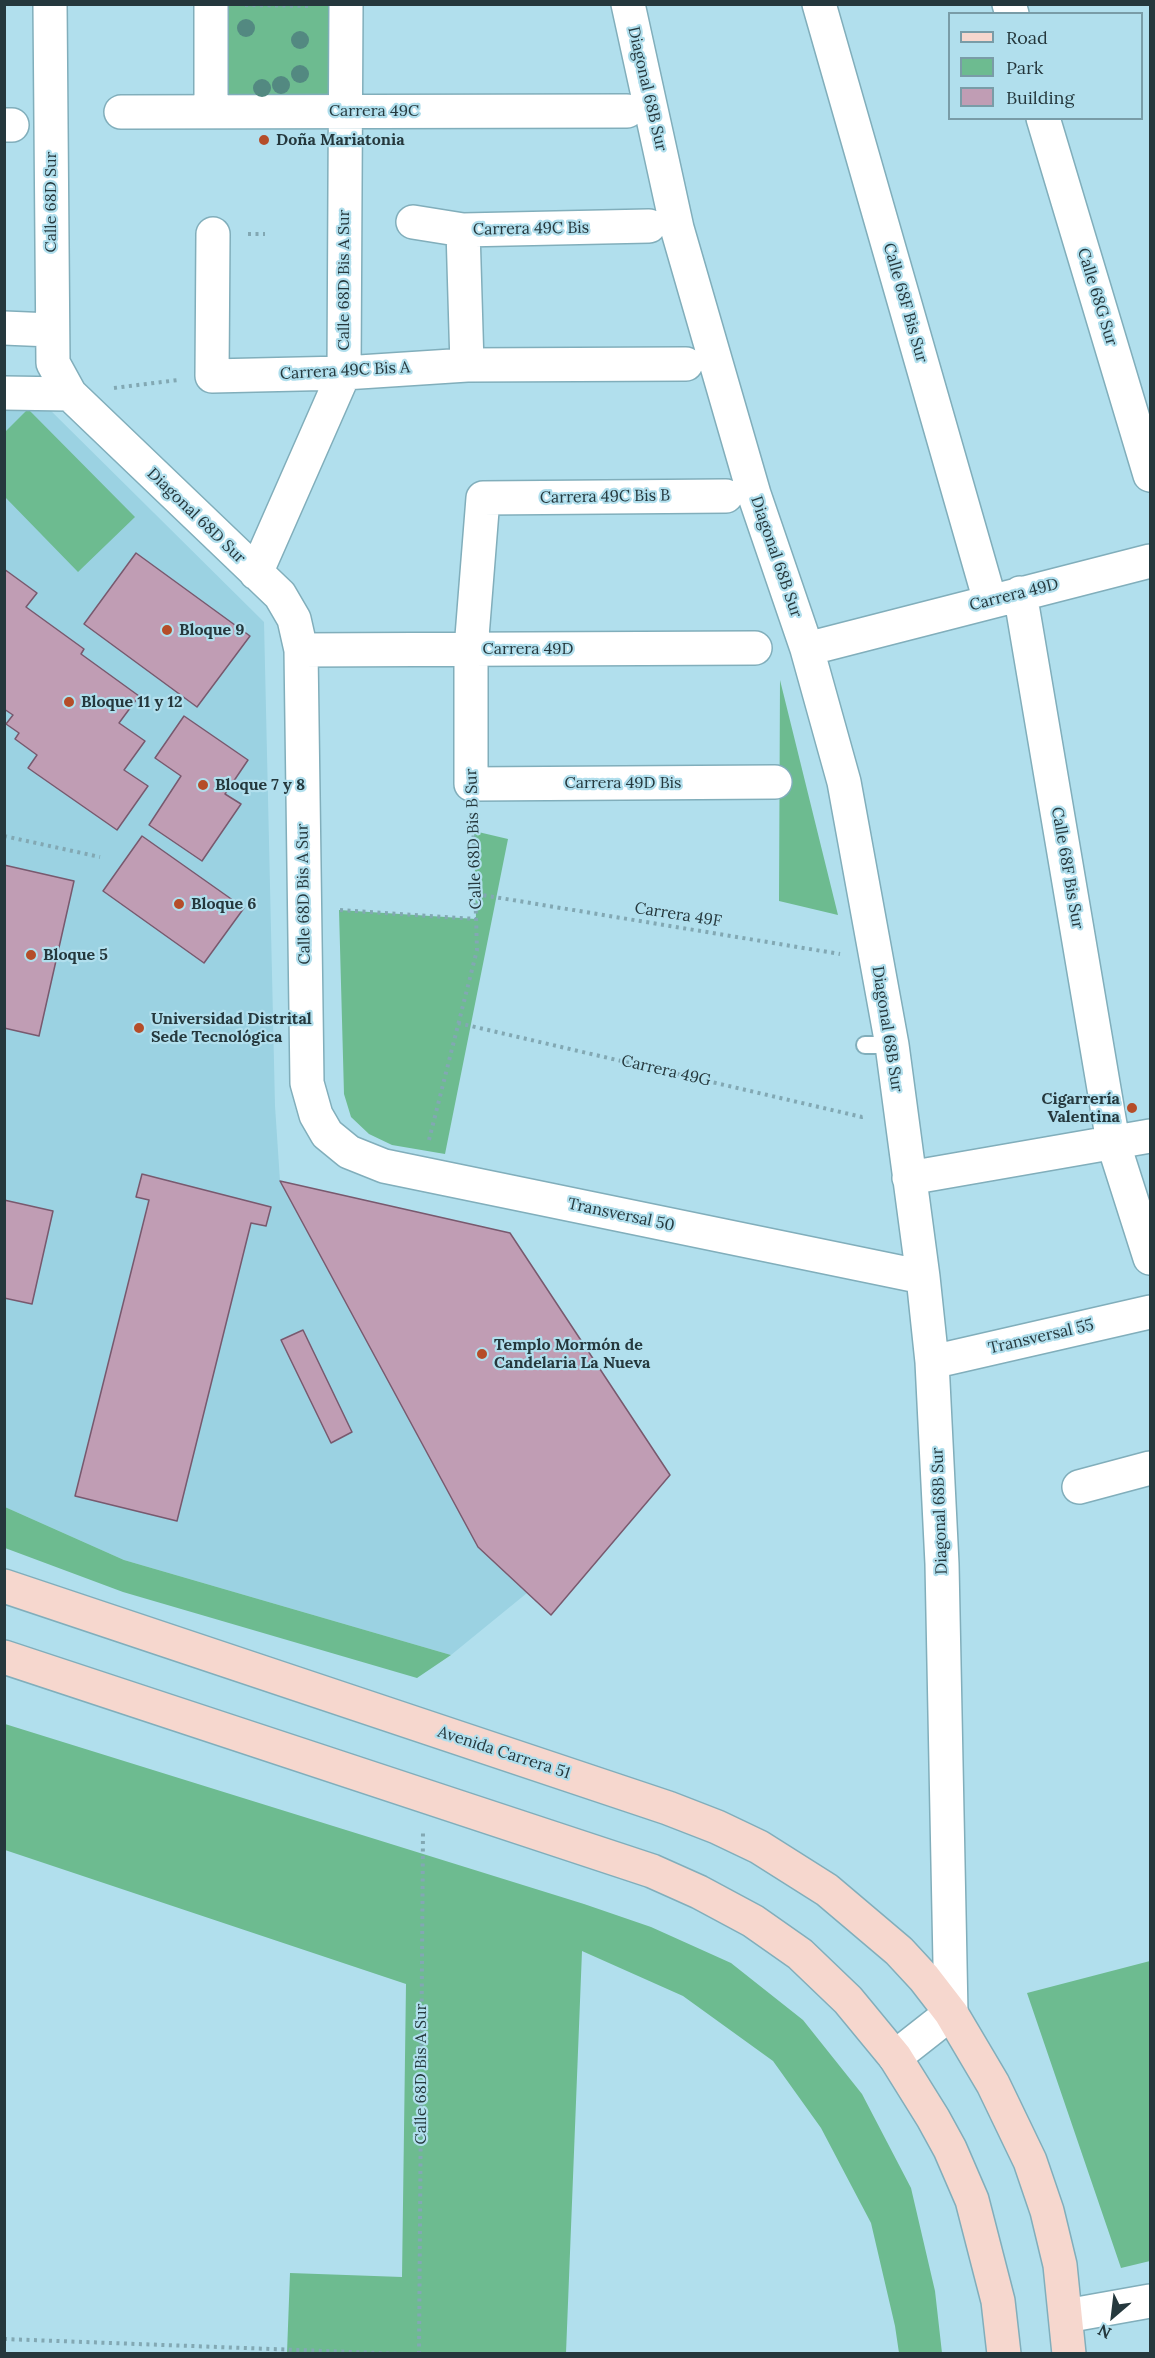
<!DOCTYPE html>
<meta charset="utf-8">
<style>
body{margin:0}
#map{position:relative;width:1155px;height:2358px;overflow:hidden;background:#b1dfed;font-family:Lora,serif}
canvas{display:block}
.frame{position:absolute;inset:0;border:6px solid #25383d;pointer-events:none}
.legend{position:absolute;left:948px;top:12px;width:195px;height:108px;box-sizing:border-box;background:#b1dfed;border:2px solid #799ca7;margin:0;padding:8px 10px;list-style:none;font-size:18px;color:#25383d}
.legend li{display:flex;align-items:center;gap:12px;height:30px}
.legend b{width:30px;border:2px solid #799ca7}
.north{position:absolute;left:1083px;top:2286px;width:60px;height:60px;-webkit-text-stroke:4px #b1dfed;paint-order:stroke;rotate:208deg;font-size:16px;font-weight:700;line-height:24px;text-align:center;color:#25383d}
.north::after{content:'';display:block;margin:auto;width:21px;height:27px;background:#25383d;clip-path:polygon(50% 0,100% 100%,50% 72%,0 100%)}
</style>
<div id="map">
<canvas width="1155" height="2358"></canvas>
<div class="frame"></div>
<ul class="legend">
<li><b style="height:8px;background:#f6d7ce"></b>Road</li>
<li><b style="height:16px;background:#6dbb90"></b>Park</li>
<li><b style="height:16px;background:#c09db4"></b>Building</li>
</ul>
<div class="north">N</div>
</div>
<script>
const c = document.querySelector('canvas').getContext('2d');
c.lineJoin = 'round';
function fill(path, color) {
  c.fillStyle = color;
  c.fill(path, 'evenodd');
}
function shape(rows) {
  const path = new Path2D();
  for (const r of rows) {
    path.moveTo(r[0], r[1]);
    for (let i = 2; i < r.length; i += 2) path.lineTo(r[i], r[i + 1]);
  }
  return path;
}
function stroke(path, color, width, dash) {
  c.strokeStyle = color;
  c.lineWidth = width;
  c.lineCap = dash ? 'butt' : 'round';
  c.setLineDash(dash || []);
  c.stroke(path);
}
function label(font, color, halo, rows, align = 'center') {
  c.font = font + ' Lora,serif';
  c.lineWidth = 4.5;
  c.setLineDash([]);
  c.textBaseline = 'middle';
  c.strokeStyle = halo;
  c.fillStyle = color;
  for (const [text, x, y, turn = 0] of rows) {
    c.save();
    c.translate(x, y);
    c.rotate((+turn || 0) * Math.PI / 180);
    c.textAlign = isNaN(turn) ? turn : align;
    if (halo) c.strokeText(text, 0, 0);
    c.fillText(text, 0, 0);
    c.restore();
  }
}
fill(shape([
 [4,403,43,403,264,622,275,1106,280,1181,478,1547,527,1593,451,1655,124,1560,5,1507]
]), '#9bd2e2');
fill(shape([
 [220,5,339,5,339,105,219,104],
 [28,409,135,517,78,572,5,497,5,432],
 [780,680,838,915,779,901],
 [474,831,508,839,445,1154,392,1145,369,1134,351,1117,344,1094,339,910,476,919],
 [5,1507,124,1560,451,1655,417,1678,123,1592,5,1548],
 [5,1724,584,1904,651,1927,731,1963,803,2020,862,2094,911,2188,935,2291,942,2353,899,2353,895,2326,871,2223,821,2128,773,2061,683,1996,582,1951,566,2353,287,2353,290,2273,402,2277,406,1984,5,1850],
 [1150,1961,1150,2261,1121,2268,1027,1993]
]), '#6dbb90');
const building = shape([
 [136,553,250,636,197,707,84,624,136,553],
 [4,569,37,593,26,607,84,649,81,654,139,696,119,723,145,741,124,770,148,786,117,830,28,768,37,755,15,739,19,733,6,724,13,715,4,709,4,569],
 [184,716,248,760,225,794,241,804,202,861,149,825,181,776,155,758,184,716],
 [142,836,244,908,204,963,103,891,142,836],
 [4,865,74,881,39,1036,4,1028,4,865],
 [142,1174,271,1207,266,1226,251,1223,177,1521,75,1496,149,1200,136,1197,142,1174],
 [280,1181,510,1233,670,1475,551,1615,478,1547,280,1181],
 [4,1200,53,1211,32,1304,4,1298,4,1200],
 [303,1330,352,1432,331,1443,281,1340,303,1330]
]);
fill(building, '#c09db4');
stroke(building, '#78596e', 1.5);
const lane = shape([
 [865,1045,892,1045]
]);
const street = shape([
 [50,4,53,363,70,394,280,595,294,619,301,650,307,1083,316,1115,327,1134,349,1152,384,1166,923,1277],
 [628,4,677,228,754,494,807,649,844,782,892,1045,923,1277,932,1362,942,1564,951,2013,895,2057],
 [819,4,990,601],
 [1009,4,1012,14],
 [121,112,627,111],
 [211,112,211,4],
 [1043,118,1150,475],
 [4,125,12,125],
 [413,222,463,230,649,226],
 [463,230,467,365],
 [213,234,212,376,344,373,467,365,686,364],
 [4,328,51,330],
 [4,393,70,394],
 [726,496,483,498,471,649,471,784,775,782],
 [256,573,344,373,346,4],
 [1020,593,1113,1142,1150,1258],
 [807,649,1150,561],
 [301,650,755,648],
 [909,1178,1150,1136],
 [932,1362,1150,1312],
 [1079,1487,1150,1468],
 [1066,2316,1150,2301]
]);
const secondary = shape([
 [4,1586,668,1808,717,1827,759,1847,827,1890,899,1951,924,1978,951,2013,993,2084,1030,2161,1047,2211,1060,2265,1069,2354],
 [4,1657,652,1871,699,1892,753,1921,800,1954,848,2000,895,2057,933,2118,950,2149,972,2200,998,2301,1004,2354]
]);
stroke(lane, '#81aebb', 20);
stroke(street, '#81aebb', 36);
stroke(secondary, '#81aebb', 36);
stroke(shape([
 [245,5,312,6],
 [248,234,265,234],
 [114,388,178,380],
 [4,836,100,857],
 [476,894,840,954],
 [340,910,476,919],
 [458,1023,862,1117,867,1116],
 [429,1140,477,950,473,817],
 [4,2339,405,2354],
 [419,2354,423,1832]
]), '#82a8b3', 4, [3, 4.5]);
stroke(lane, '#fff', 16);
stroke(street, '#fff', 33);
stroke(secondary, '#f6d7ce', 33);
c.fillStyle = '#538981';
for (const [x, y] of [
 [246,28],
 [300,40],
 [300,74],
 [281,85],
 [262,88]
]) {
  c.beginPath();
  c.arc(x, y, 9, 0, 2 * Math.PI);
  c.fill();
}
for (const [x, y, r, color] of [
 [264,140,6,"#b54d29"],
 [167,630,6,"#b54d29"],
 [69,702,6,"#b54d29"],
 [203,785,6,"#b54d29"],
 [179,904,6,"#b54d29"],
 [31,955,6,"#b54d29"],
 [139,1028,6,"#b54d29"],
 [1132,1108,6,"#b54d29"],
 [482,1354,6,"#b54d29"]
]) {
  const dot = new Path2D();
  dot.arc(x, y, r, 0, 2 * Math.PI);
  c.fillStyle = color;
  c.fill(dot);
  stroke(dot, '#b1dfed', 2);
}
label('16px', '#25383d', '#b1dfed', [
 ["Diagonal 68B Sur",647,89,77],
 ["Carrera 49C",374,111],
 ["Calle 68D Sur",51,202,-90],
 ["Carrera 49C Bis",531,229,-1],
 ["Calle 68D Bis A Sur",344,280,-90],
 ["Calle 68G Sur",1097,297,73],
 ["Calle 68F Bis Sur",905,303,74],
 ["Carrera 49C Bis A",345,371,-3],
 ["Carrera 49C Bis B",605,497,-1],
 ["Diagonal 68D Sur",196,516,44],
 ["Diagonal 68B Sur",776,557,71],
 ["Carrera 49D",1014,595,-14],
 ["Carrera 49D",528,649],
 ["Carrera 49D Bis",623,783],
 ["Calle 68D Bis B Sur",474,839,-92],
 ["Calle 68F Bis Sur",1067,868,80],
 ["Calle 68D Bis A Sur",304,894,-91],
 ["Carrera 49F",678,915,9],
 ["Diagonal 68B Sur",887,1029,81],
 ["Carrera 49G",666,1071,13],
 ["Transversal 50",621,1215,12],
 ["Transversal 55",1041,1337,-13],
 ["Diagonal 68B Sur",940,1511,-92],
 ["Avenida Carrera 51",504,1753,18],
 ["Calle 68D Bis A Sur",421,2074,-90]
]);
label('bold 16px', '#25383d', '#b1dfed', [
 ["Doña Mariatonia",276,140],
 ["Bloque 9",179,630],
 ["Bloque 11 y 12",81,702],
 ["Bloque 7 y 8",215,785],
 ["Bloque 6",191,904],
 ["Bloque 5",43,955],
 ["Universidad Distrital",151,1019],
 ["Sede Tecnológica",151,1037],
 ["Cigarrería",1120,1099,"right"],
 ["Valentina",1120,1117,"right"],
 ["Templo Mormón de",494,1345],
 ["Candelaria La Nueva",494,1363]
], 'left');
</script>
